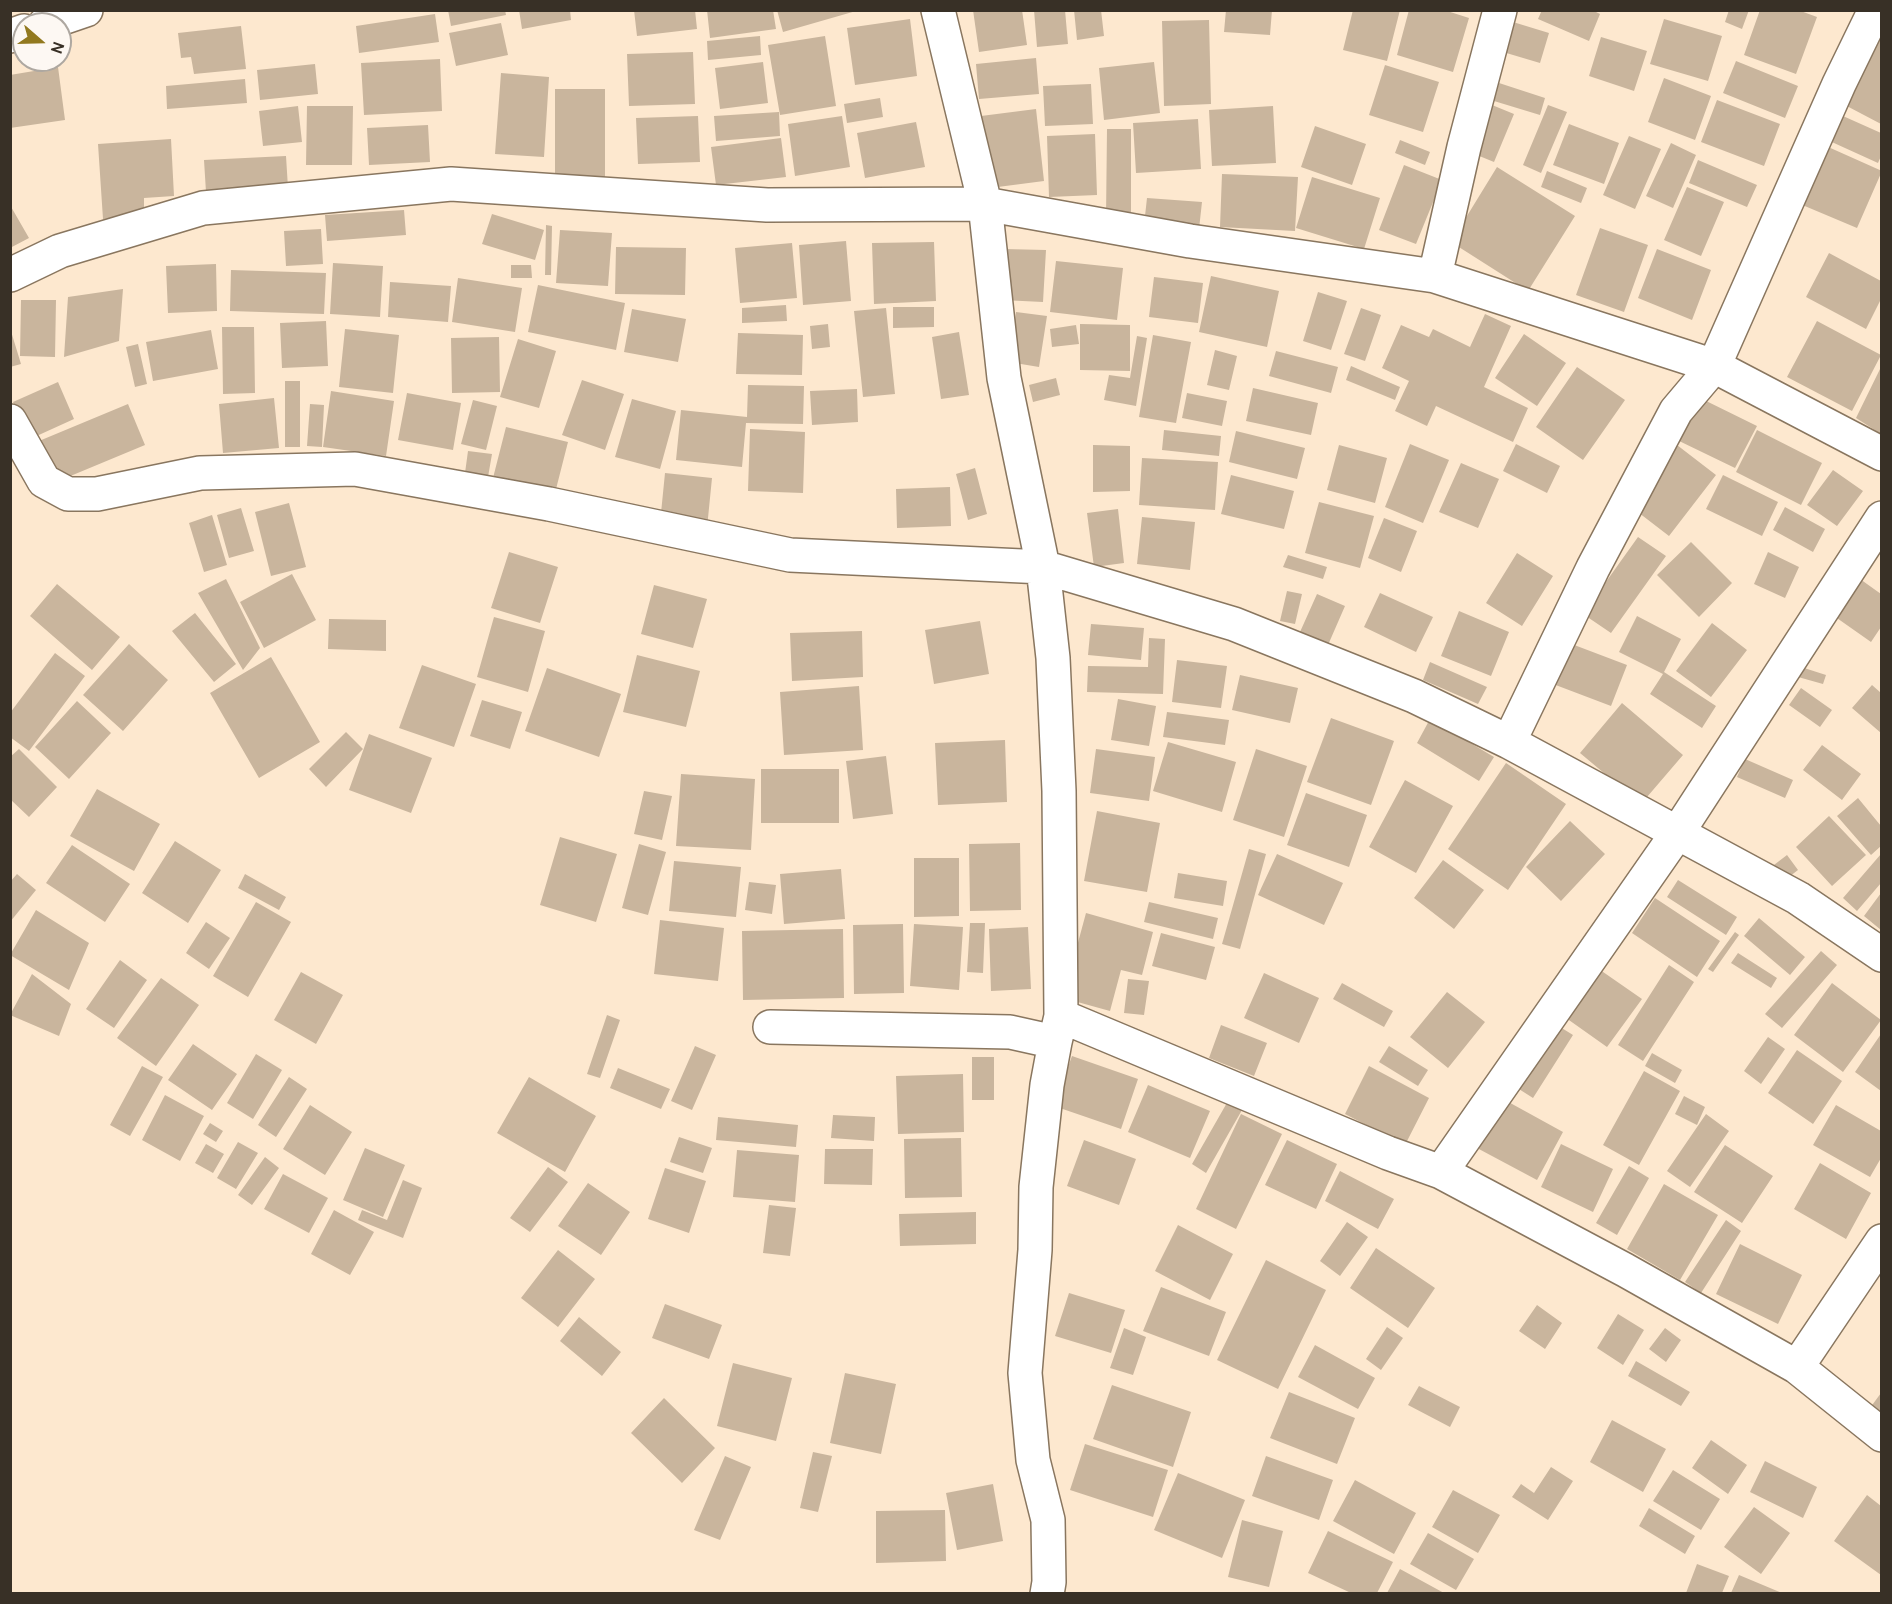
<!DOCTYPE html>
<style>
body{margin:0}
#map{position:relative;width:1892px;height:1604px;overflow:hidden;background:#fde8cf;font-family:Cabin,sans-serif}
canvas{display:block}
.frame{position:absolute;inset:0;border:12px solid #383026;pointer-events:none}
.north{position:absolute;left:12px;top:12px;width:60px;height:60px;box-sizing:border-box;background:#fdf8f3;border:2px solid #aea8a1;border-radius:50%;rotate:110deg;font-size:16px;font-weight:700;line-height:24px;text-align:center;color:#383026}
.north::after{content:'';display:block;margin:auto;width:21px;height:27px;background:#92791f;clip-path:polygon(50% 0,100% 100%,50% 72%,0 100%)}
</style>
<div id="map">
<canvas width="1892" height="1604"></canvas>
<div class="frame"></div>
<div class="north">N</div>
</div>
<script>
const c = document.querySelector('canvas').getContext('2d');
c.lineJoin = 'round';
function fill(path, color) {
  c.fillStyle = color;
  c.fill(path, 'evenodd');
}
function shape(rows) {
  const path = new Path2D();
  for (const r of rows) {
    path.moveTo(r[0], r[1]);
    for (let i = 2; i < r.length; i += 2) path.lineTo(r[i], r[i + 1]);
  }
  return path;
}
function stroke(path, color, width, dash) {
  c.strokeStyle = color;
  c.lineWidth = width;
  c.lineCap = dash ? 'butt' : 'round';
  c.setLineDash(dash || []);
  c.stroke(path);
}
fill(shape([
 [448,10,505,10,506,15,451,26],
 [519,10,570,10,571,20,522,29],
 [634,10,695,10,697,29,637,36],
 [707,10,773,10,776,29,710,38],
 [777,10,856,10,856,11,783,32],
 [973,10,1022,10,1027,45,979,52],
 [1034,10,1065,10,1068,44,1037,47],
 [1074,10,1101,10,1104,36,1077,40],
 [1226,10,1272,10,1270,35,1224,32],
 [1353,10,1400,10,1387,61,1343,50],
 [1409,10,1444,10,1469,18,1453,72,1397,55],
 [1542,10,1592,10,1600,14,1589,41,1538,19],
 [1729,10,1749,10,1742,29,1725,22],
 [1760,10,1798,10,1817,17,1796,74,1744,55],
 [435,14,439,42,359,53,356,26],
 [910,19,917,76,855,85,847,28],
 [1664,19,1722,36,1708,81,1650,64],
 [1209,20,1211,104,1164,106,1162,21],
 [1513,22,1549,33,1540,63,1503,52],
 [501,23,508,55,456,66,449,33],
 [241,26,246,69,194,74,191,57,181,58,178,33],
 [1881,29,1881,124,1843,104],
 [760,36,761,55,708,60,707,41],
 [825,36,836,106,780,115,768,45],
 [1601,37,1647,51,1634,91,1589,76],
 [693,52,695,104,629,106,627,54],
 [1036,58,1039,94,979,99,976,64],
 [440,59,442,111,364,115,361,63],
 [1736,61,1798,86,1785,118,1723,93],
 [763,62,768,103,720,109,715,68],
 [1154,62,1160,113,1104,120,1099,68],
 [315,64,318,94,260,100,257,70],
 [1385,65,1439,82,1423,132,1369,115],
 [58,67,65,120,10,128,10,75],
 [501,73,549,77,544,157,495,154],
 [1664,78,1711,96,1695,140,1648,122],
 [245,79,247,103,167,109,166,86],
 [1499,83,1545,98,1540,115,1494,101],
 [1091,84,1093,124,1045,126,1043,86],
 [555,89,605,89,605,177,555,176],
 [880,98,883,117,847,123,844,104],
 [1717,100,1780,124,1764,166,1701,142],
 [1492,105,1514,114,1494,162,1472,153],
 [1548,105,1567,112,1541,173,1523,165],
 [298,106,302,142,263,146,259,111],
 [307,106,353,106,352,165,306,165],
 [1273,106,1276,163,1212,166,1209,110],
 [1036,109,1044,181,990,188,981,116],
 [779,112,780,136,716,141,714,116],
 [1834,112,1881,133,1881,156,1878,163,1823,138],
 [698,116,700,162,638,164,636,118],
 [842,116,850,167,795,176,788,124],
 [1198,119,1201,169,1136,173,1133,123],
 [916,122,925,167,865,178,857,133],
 [1569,124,1619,143,1604,184,1553,165],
 [428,125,430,162,369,165,367,128],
 [1315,126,1366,144,1352,185,1301,167],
 [1107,129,1131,129,1131,218,1106,218],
 [1095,134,1097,195,1049,197,1047,136],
 [1629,136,1661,149,1635,209,1603,195],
 [781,138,786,177,716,185,711,147],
 [171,139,174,196,144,198,144,216,103,219,98,144],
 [1400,140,1430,152,1425,165,1395,153],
 [1671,143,1696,155,1673,208,1646,196],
 [1826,146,1882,171,1857,228,1800,204],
 [286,156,288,188,206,192,204,160],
 [1698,160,1757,185,1747,207,1689,183],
 [1404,165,1442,180,1416,244,1379,230],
 [1497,167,1575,216,1528,291,1451,242],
 [1547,171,1587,188,1581,203,1541,187],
 [1222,174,1298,177,1295,231,1220,227],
 [1312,177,1380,198,1364,249,1296,228],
 [1687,187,1724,202,1701,256,1664,240],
 [1147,198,1202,202,1199,229,1144,225],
 [10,205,29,238,10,248],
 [404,210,406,235,327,241,325,215],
 [492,214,544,230,535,260,482,244],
 [546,225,552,226,551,275,545,275],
 [1600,228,1648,245,1624,312,1576,295],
 [321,229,323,264,286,266,284,231],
 [560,230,612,233,608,286,556,283],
 [846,241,851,301,803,305,799,245],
 [934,242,936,301,874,304,872,243],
 [792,243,797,298,740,303,735,248],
 [616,247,686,248,685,295,615,294],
 [1004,249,1046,250,1043,302,1002,300],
 [1657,249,1711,270,1692,320,1638,298],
 [1829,253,1881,281,1881,299,1866,329,1806,297],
 [1056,261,1123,268,1117,320,1050,312],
 [333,263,383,266,380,317,330,314],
 [216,264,217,311,168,313,166,266],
 [511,265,531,265,532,278,511,278],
 [231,270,326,273,324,314,230,311],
 [1211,276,1279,291,1267,347,1199,332],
 [1154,277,1203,283,1198,323,1149,317],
 [458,278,522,288,515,332,452,322],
 [390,282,451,286,448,322,388,317],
 [538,285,625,303,616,350,528,332],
 [123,289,119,341,64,357,68,297],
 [1318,292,1347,301,1331,350,1303,341],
 [21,300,56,300,55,357,20,356],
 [786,305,787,321,742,323,742,308],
 [893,307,934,307,934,327,893,328],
 [886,308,895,394,863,397,854,311],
 [1361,308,1381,315,1365,361,1344,354],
 [632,309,686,319,678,362,624,352],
 [1016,312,1047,316,1039,367,1009,362],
 [1485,314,1511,326,1484,387,1528,408,1513,442,1436,406,1427,426,1395,411,1409,381,1382,368,1401,325,1429,337,1433,329,1470,347],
 [326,321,328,366,282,368,280,323],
 [1817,321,1881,355,1852,411,1787,377],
 [828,324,830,347,812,349,810,326],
 [1080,324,1130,325,1130,371,1080,370],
 [1076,325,1079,344,1052,347,1050,329],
 [222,327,254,327,255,393,223,394],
 [10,328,21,364,10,367],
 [345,329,399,335,393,393,339,387],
 [211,330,218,369,153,381,146,342],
 [959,332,969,395,941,399,932,337],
 [738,333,803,335,802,375,736,374],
 [1524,334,1566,363,1537,406,1495,378],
 [1153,335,1191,342,1176,423,1139,417],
 [1137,336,1147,338,1136,406,1104,400,1109,375,1130,378],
 [499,337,500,392,452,393,451,338],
 [518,339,556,351,539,408,500,397],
 [138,344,147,384,135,387,126,347],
 [1215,350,1237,356,1229,390,1207,385],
 [1276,351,1338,367,1331,393,1269,376],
 [1351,366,1400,387,1395,400,1346,380],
 [1577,367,1625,400,1583,460,1536,427],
 [1881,367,1881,434,1856,418],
 [1056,378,1060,395,1033,402,1029,385],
 [582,380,624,394,605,450,562,435],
 [285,381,300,381,300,447,285,447],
 [58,382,74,419,30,439,13,402],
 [748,385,804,386,803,424,746,423,742,467,676,460,681,410,747,417],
 [1253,388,1318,403,1311,435,1246,421],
 [857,389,858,422,812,425,810,391],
 [331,391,394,401,386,456,323,447],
 [407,393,461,403,453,450,398,440],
 [1187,393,1227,401,1222,426,1182,418],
 [1696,396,1757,426,1735,468,1675,439],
 [274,398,279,448,223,453,219,404],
 [632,399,676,411,660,469,615,457],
 [473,400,497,406,486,450,461,444],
 [128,404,145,445,56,482,39,441],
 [310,404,324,405,322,447,307,446],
 [506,427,568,442,555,493,493,478],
 [750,429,805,432,803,493,748,491],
 [1164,430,1221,436,1219,456,1162,450],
 [1757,430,1822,463,1801,505,1736,472],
 [1236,431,1305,448,1297,479,1229,462],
 [1410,444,1449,460,1423,523,1385,507],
 [1516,444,1560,466,1547,493,1503,471],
 [1093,445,1130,446,1130,491,1093,492],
 [1339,445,1387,458,1375,503,1327,490],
 [1677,445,1716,475,1669,536,1630,506],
 [468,451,492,454,488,477,465,473],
 [1142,458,1218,462,1215,510,1139,505],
 [1461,463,1499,479,1478,528,1439,512],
 [975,468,987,514,968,520,956,474],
 [1833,470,1863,491,1837,526,1807,505],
 [665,473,712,478,707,528,660,523],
 [1231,475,1294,491,1284,529,1221,514],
 [1723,475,1778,502,1762,536,1706,509],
 [950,487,951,526,897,528,896,489],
 [1319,502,1374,516,1360,568,1305,553],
 [289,503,306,567,271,576,255,512],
 [1785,507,1825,529,1813,552,1773,530],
 [241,508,254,551,229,558,217,515],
 [1118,509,1124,563,1094,567,1087,513],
 [212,515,227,565,204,572,189,523],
 [1142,517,1195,522,1190,570,1137,564],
 [1384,518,1417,531,1401,572,1368,558],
 [1638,537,1666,556,1611,633,1583,614],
 [1691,542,1732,583,1699,617,1657,575],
 [509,552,558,567,540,623,491,608],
 [1768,552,1799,567,1785,598,1754,584],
 [1517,553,1553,576,1522,626,1486,603],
 [1288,555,1327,567,1323,579,1283,567],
 [292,574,316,620,264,648,240,602],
 [226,579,260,648,243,670,198,593],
 [1860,579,1881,594,1881,627,1871,642,1834,616],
 [57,584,120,637,92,670,30,616],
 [654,585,707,599,693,648,641,634],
 [1287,591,1302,594,1295,624,1280,621],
 [1380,593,1433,617,1416,652,1364,627],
 [1317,594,1345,606,1328,645,1300,632],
 [1459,611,1509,632,1491,676,1441,656],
 [195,613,236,664,214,682,172,631],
 [1637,616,1681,639,1664,672,1716,706,1702,728,1650,694,1663,674,1619,652],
 [494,617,545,631,528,692,477,677],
 [329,619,386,620,386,651,328,649],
 [980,621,989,674,934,684,925,630],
 [1712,623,1747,650,1711,697,1676,671],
 [1091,624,1144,628,1141,660,1088,655],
 [862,631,863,677,792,681,790,633],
 [1149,638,1165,639,1163,694,1087,692,1088,666,1148,667],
 [1569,643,1627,665,1611,706,1553,684],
 [129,644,168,680,123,731,83,695],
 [55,653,85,676,29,751,10,737,10,713],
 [637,655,700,671,686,727,623,712],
 [271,657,320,742,259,778,210,693],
 [1177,660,1227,666,1221,708,1172,702],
 [1430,662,1487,687,1478,704,1423,680],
 [422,665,476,684,454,747,399,728],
 [1801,667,1826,675,1823,684,1798,677],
 [547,668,621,694,599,757,525,731],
 [1240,675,1298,688,1290,723,1232,710],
 [1872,685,1881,693,1881,733,1852,708],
 [859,686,863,750,784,755,780,692],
 [1801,688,1832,710,1820,727,1789,705],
 [1118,699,1156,706,1149,746,1111,740],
 [482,700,522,712,510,749,470,736],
 [77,701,111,733,69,779,35,747],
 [1622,703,1683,755,1641,804,1580,753],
 [1167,712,1229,720,1225,745,1163,737],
 [1331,718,1394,741,1371,805,1307,782],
 [1430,719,1494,757,1479,781,1417,743],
 [346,732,363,749,326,787,309,769],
 [369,734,432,758,411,813,349,790],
 [1005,740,1007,802,938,805,935,743],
 [1168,742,1236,762,1222,812,1153,791],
 [1822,745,1861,774,1842,800,1803,770],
 [19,749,57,787,29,817,10,799,10,757],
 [1096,749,1155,757,1149,801,1090,793],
 [1256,749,1307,766,1284,837,1233,820],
 [886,756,893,814,853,819,846,761],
 [1745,759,1793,780,1785,798,1737,777],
 [1506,763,1566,804,1508,890,1448,849],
 [761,769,839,769,839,823,761,823],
 [681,774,755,779,751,850,676,846],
 [1405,780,1453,806,1416,873,1369,847],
 [97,789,160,824,134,871,70,836],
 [644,791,672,796,662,840,634,834],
 [1306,793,1367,815,1349,867,1287,845],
 [1858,798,1881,826,1881,846,1871,855,1837,816],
 [1097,811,1160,823,1147,892,1084,881],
 [1829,816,1866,855,1832,886,1796,847],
 [1570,821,1605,854,1561,901,1526,867],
 [560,837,617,854,596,922,540,905],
 [175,841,221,870,188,923,142,893],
 [1020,843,1021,910,970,911,969,844],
 [639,844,666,852,648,915,622,908],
 [72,845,130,884,105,922,46,883],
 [1249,849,1266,854,1240,949,1222,944],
 [1277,854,1343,883,1324,925,1258,895],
 [1881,854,1881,883,1857,911,1843,898],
 [1787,855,1798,870,1781,883,1770,868],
 [914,858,959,858,959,916,914,917],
 [1443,860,1484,890,1454,929,1414,898],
 [674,861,741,867,736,917,669,911],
 [841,869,845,919,784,924,780,874],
 [1178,873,1227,881,1223,906,1174,898],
 [17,874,36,890,10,922,10,882],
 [245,874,286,897,279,910,238,888],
 [1678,880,1737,917,1726,935,1667,897],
 [749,882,776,885,772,914,745,910],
 [1881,893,1881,930,1864,916],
 [1655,898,1720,941,1697,977,1632,933],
 [256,902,291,922,248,997,213,976],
 [1149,902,1218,918,1213,939,1144,922],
 [36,910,89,943,69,990,10,955],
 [1086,913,1153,932,1142,975,1121,970,1110,1011,1063,998],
 [1759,918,1805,957,1790,975,1744,936],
 [660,920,724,928,718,981,654,974],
 [206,922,230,938,209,969,186,953],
 [970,923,985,923,983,973,967,972],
 [903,924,904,993,854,994,853,925],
 [914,924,963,927,959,990,910,986],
 [1028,927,1031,989,991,991,989,929],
 [843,929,844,998,743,1000,742,931],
 [1735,932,1739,935,1713,972,1708,969],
 [1161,933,1215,947,1206,980,1152,966],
 [1821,951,1837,965,1782,1028,1765,1014],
 [1738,953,1777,978,1771,988,1731,963],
 [120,960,147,980,114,1028,86,1009],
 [1593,965,1642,999,1607,1047,1559,1013],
 [1669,965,1694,982,1643,1061,1618,1045],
 [301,972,343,995,316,1044,274,1020],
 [1264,973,1319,998,1299,1043,1244,1018],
 [32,974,71,1004,59,1036,10,1015],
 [161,978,199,1005,156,1066,117,1038],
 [1128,979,1149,981,1144,1015,1124,1013],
 [1342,983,1393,1011,1384,1027,1333,999],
 [1832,983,1881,1020,1843,1072,1794,1035],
 [1447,992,1485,1022,1448,1068,1410,1037],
 [607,1015,620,1020,600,1078,587,1074],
 [1552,1022,1573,1035,1533,1098,1511,1084],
 [1221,1025,1267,1043,1254,1076,1209,1058],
 [1881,1034,1881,1091,1855,1072],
 [1768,1037,1785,1049,1761,1084,1744,1071],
 [193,1044,237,1074,212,1110,168,1080],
 [695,1046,716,1055,692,1110,671,1101],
 [1389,1046,1428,1070,1418,1086,1379,1062],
 [1797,1050,1842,1081,1813,1124,1768,1093],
 [1652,1053,1682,1070,1675,1083,1645,1066],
 [256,1054,282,1070,253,1119,227,1103],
 [1072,1056,1138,1079,1121,1129,1054,1106],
 [972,1057,994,1057,994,1100,972,1100],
 [142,1066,163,1077,130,1136,110,1125],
 [1369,1066,1429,1098,1405,1145,1345,1114],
 [618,1068,670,1089,661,1109,610,1088],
 [1644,1071,1680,1091,1639,1165,1603,1145],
 [963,1074,964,1132,898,1134,896,1076],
 [289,1077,307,1089,276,1137,258,1125],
 [529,1077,596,1116,565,1172,497,1133],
 [1148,1085,1210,1111,1190,1158,1128,1132],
 [165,1095,204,1116,180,1161,142,1140],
 [1684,1096,1705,1107,1697,1125,1675,1114],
 [1503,1099,1563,1132,1537,1180,1477,1148],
 [1228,1101,1242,1110,1206,1173,1192,1164],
 [310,1105,352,1132,325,1175,283,1149],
 [1836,1105,1881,1131,1881,1158,1870,1177,1813,1145],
 [1241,1114,1282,1134,1236,1229,1196,1209],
 [1706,1114,1729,1131,1690,1187,1667,1171],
 [833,1115,875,1117,874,1141,831,1138],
 [718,1117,798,1125,796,1147,716,1140],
 [210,1123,223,1131,216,1142,203,1134],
 [679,1137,712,1148,703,1173,670,1162],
 [961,1138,962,1197,905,1198,904,1139],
 [1084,1140,1136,1159,1119,1205,1067,1186],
 [1287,1140,1337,1164,1316,1209,1265,1185],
 [238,1142,258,1153,236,1189,217,1178],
 [206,1144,224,1154,213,1173,195,1163],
 [1561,1144,1613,1169,1593,1212,1541,1187],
 [1725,1145,1773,1176,1742,1223,1694,1192],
 [365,1148,405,1165,383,1217,343,1200],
 [825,1149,873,1149,872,1185,824,1184],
 [737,1150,799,1155,795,1202,733,1197],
 [265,1157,279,1168,252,1205,238,1195],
 [1820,1163,1871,1193,1846,1239,1794,1209],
 [1629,1166,1649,1178,1617,1235,1596,1223],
 [548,1167,568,1182,530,1232,510,1218],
 [665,1168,706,1181,689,1233,648,1219],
 [1340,1171,1394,1199,1378,1229,1325,1201],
 [283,1174,328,1198,309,1233,264,1209],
 [403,1180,422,1188,403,1238,358,1220,362,1210,387,1220],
 [588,1183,630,1212,601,1255,558,1226],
 [1664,1184,1718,1215,1680,1280,1627,1249],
 [769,1205,796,1208,790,1256,763,1253],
 [334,1210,374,1232,350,1275,311,1254],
 [976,1212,976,1244,900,1246,899,1214],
 [1726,1220,1741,1231,1701,1293,1685,1282],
 [1347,1222,1368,1237,1340,1276,1320,1261],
 [1178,1225,1233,1254,1210,1300,1155,1271],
 [1740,1244,1802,1275,1778,1324,1716,1294],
 [1376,1248,1435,1288,1408,1328,1350,1288],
 [558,1250,595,1279,558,1327,521,1298],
 [1266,1260,1326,1290,1278,1389,1217,1360],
 [1161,1287,1226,1312,1209,1356,1143,1331],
 [1069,1293,1125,1310,1111,1353,1055,1336],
 [665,1304,722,1325,709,1359,652,1338],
 [1537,1305,1562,1323,1545,1349,1519,1331],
 [1618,1314,1644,1330,1623,1365,1597,1348],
 [579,1317,621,1352,602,1376,560,1341],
 [1387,1327,1403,1338,1381,1370,1366,1359],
 [1124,1328,1146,1337,1133,1375,1110,1368],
 [1665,1328,1681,1340,1666,1362,1649,1349],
 [1315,1345,1375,1378,1358,1409,1298,1377],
 [1636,1361,1690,1392,1681,1406,1628,1376],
 [733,1363,792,1378,776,1441,717,1426],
 [845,1373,896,1384,881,1454,830,1443],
 [1112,1385,1191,1412,1173,1467,1093,1439],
 [1419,1386,1460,1407,1450,1427,1408,1405],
 [1289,1392,1355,1418,1337,1464,1270,1438],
 [1881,1393,1881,1418,1870,1408],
 [664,1398,715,1448,682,1483,631,1433],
 [1612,1420,1666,1449,1643,1492,1590,1462],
 [1711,1440,1747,1465,1728,1494,1692,1468],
 [1085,1444,1168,1470,1153,1517,1070,1490],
 [813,1452,832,1456,818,1512,800,1508],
 [725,1456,751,1467,720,1540,694,1530],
 [1266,1456,1333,1480,1319,1520,1252,1496],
 [1765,1461,1817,1487,1803,1518,1750,1492],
 [1551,1467,1573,1481,1548,1520,1512,1497,1521,1484,1534,1493],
 [1673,1470,1720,1499,1701,1530,1653,1501],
 [1178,1473,1245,1500,1222,1558,1154,1530],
 [1355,1480,1416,1513,1394,1554,1333,1521],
 [993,1484,1003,1541,957,1550,946,1493],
 [1453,1490,1500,1515,1478,1553,1432,1527],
 [1867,1495,1881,1506,1881,1575,1834,1541],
 [1754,1507,1790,1533,1761,1574,1724,1547],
 [1649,1508,1695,1536,1685,1554,1639,1526],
 [945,1510,946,1561,876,1563,876,1511],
 [1242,1520,1283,1531,1269,1587,1228,1577],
 [1328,1531,1393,1562,1377,1593,1351,1593,1308,1573],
 [1428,1533,1474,1559,1456,1590,1410,1564],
 [1697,1564,1729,1576,1722,1593,1686,1593],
 [1400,1569,1444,1593,1387,1593],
 [1739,1575,1782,1593,1731,1593]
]), '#c9b59d');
const minor = shape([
 [45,24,86,10],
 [10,36,24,31],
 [10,275,60,251,203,208,451,184,767,205,985,204,1190,241,1435,276,1714,366,1882,454],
 [1435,276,1464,147,1500,10],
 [10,421,44,481,68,494,97,494,200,473,355,469,549,504,790,555,1043,567,1234,624,1414,696,1509,742,1798,898,1882,955],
 [1509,742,1593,568,1676,411,1714,366,1839,84,1875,10],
 [1061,1016,1388,1153,1441,1172,1625,1270,1797,1367,1882,1435],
 [770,1027,1010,1032,1055,1042,1061,1016,1059,791,1053,658,1043,567,1004,378,985,204,938,10],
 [1441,1172,1678,832,1882,518],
 [1797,1367,1882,1241],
 [1047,1594,1049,1582,1048,1520,1033,1460,1025,1373,1035,1250,1036,1187,1047,1085,1055,1042]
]);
stroke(minor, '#89765f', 36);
stroke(minor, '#fff', 33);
</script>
